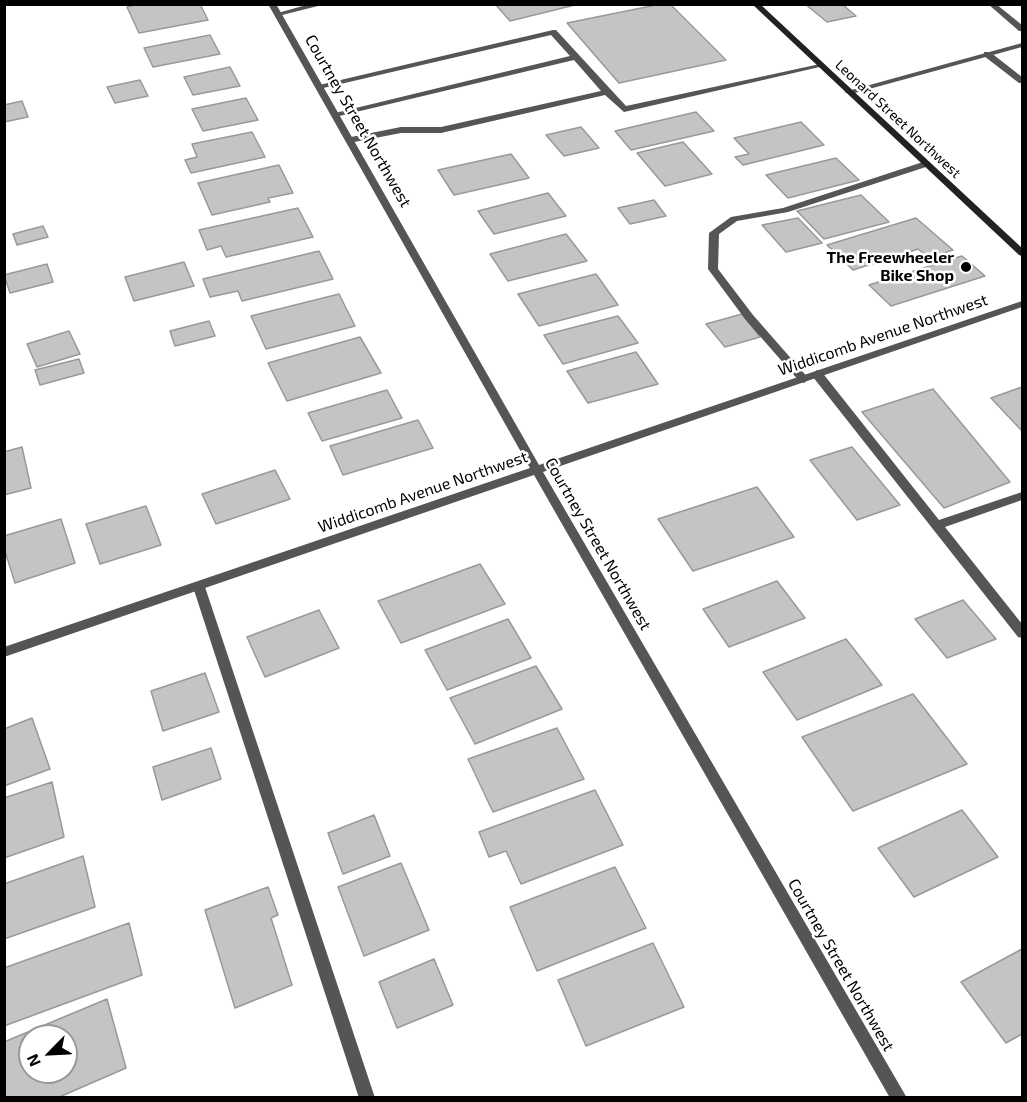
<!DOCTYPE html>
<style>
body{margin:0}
#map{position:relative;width:1027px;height:1102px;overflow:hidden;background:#fff;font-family:"Exo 2",sans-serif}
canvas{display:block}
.frame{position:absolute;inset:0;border:6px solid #000;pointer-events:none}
.north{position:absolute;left:18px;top:1024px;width:60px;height:60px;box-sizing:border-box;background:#fff;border:2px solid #999;border-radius:50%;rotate:246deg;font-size:16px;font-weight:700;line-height:24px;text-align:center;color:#000}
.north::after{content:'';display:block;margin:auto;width:21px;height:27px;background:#000;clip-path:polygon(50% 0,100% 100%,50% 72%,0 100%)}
</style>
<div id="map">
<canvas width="1027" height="1102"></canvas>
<div class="frame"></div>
<div class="north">N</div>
</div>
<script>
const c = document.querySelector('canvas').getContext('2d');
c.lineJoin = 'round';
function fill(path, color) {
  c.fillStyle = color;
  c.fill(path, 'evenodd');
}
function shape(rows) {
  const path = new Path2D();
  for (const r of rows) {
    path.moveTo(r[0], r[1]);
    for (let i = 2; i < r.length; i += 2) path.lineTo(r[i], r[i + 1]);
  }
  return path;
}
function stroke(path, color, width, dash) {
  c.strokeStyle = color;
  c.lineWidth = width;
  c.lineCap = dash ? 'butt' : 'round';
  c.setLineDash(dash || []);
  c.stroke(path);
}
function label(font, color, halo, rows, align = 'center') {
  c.font = font + ' "Exo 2",sans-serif';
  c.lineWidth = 5;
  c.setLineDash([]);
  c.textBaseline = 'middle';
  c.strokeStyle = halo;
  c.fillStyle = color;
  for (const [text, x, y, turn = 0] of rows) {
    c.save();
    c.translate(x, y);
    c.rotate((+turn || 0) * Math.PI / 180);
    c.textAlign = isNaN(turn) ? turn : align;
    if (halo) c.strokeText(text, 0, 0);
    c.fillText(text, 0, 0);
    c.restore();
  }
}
const building = shape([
 [139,4,200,4,208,20,139,33,127,7,139,4],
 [495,4,579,4,510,21,495,4],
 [661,4,670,4,726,60,619,83,567,23,661,4],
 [805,4,842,4,856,16,827,22,805,4],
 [210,35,220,54,153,67,144,48,210,35],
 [230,67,240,86,193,95,184,77,230,67],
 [140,80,148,96,115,103,107,87,140,80],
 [246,98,258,120,203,131,192,109,246,98],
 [22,101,28,117,4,122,4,105,22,101],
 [696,112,714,131,631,150,615,131,696,112],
 [801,122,824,145,743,165,735,157,749,154,734,138,801,122],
 [581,127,599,148,564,156,546,135,581,127],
 [252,132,265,157,191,173,185,160,197,157,192,144,252,132],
 [683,142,712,174,665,186,637,153,683,142],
 [511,154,529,178,454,195,438,170,511,154],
 [836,158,859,180,788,198,766,175,836,158],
 [279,165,293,193,268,198,270,202,212,215,198,183,279,165],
 [548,193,566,216,494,234,478,211,548,193],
 [861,195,889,222,824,239,797,211,861,195],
 [654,200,666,216,630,224,618,208,654,200],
 [298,208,313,237,226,257,221,246,207,250,199,230,298,208],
 [798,218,822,243,786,252,762,225,798,218],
 [916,218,953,250,929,258,918,249,853,270,827,245,916,218],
 [43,226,48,237,17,245,13,234,43,226],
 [566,234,587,261,508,281,490,254,566,234],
 [319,251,333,279,242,301,238,291,210,297,203,279,319,251],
 [962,256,985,276,891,306,869,285,962,256],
 [184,262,194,286,134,301,125,277,184,262],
 [47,264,53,282,10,293,4,275,47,264],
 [596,274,618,305,539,326,518,294,596,274],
 [339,294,355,326,266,349,251,316,339,294],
 [742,314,760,337,725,347,706,324,742,314],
 [618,316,638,343,563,364,544,335,618,316],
 [209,321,215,336,175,346,170,331,209,321],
 [69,331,80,354,37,367,27,344,69,331],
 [360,337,381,373,287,401,268,363,360,337],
 [636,352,658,384,588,403,567,371,636,352],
 [79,359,84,373,40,385,35,370,79,359],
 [1022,387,1022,431,991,398,1022,387],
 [933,389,1010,482,944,508,862,412,933,389],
 [387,390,402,418,322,441,308,413,387,390],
 [418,420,433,448,343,475,330,446,418,420],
 [22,447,31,488,4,495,4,452,22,447],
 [852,447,900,505,857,520,810,460,852,447],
 [275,470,290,499,216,524,202,494,275,470],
 [757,487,794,537,693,571,658,519,757,487],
 [146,506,161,545,100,564,86,524,146,506],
 [61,519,75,563,15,583,4,548,4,536,61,519],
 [480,564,505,604,401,643,378,601,480,564],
 [777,581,805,618,729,647,703,609,777,581],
 [963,600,996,639,947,658,915,619,963,600],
 [319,610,339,648,265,677,247,637,319,610],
 [508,619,531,658,447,690,425,650,508,619],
 [846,639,882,685,797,720,763,672,846,639],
 [536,666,562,709,475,744,450,698,536,666],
 [205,673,219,712,163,731,151,691,205,673],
 [913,694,967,764,853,811,802,737,913,694],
 [32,718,50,769,4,786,4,729,32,718],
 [557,728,584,779,493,812,468,759,557,728],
 [211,748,221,779,162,800,153,767,211,748],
 [52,782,64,837,4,858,4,798,52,782],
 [595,790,623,845,521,884,506,851,489,857,479,832,595,790],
 [962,810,998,857,914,897,878,848,962,810],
 [374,815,390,856,343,874,328,833,374,815],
 [83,856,95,907,4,939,4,884,83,856],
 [401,863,429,930,364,956,338,887,401,863],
 [615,867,646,928,537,971,510,907,615,867],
 [268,887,278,915,271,918,292,985,235,1008,205,910,268,887],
 [129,923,142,975,4,1026,4,968,129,923],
 [653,943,684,1007,586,1046,558,980,653,943],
 [1022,949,1022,1034,1006,1043,961,982,1022,949],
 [434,959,453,1005,397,1028,379,982,434,959],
 [107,999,126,1068,57,1098,4,1098,4,1042,107,999],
 [30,1036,66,1036,66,1072,30,1072,30,1036]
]);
fill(building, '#c4c4c4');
stroke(building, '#999', 1.5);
fill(shape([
 [310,4,326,4,278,16,274,14,310,4],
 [988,4,996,4,1022,25,1022,31,1019,31,988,4],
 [553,30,556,30,626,106,820,64,824,66,624,112,605,95,441,133,401,133,349,143,346,142,346,138,401,127,441,127,601,91,574,60,335,117,331,114,570,56,551,35,319,89,315,86,553,30],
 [984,52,990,52,1022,77,1022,83,1019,83,984,56,984,52],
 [926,161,930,164,929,166,788,212,737,221,719,234,718,269,753,315,809,379,804,383,800,382,745,319,708,269,709,233,731,217,783,208,926,161],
 [817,370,821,371,939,520,1022,492,1022,500,945,527,1022,624,1022,638,1018,637,813,377,812,374,817,370],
 [199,582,203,584,205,587,375,1098,359,1098,193,587,195,584,199,582]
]), '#555');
fill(shape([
 [268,4,276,4,539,465,1022,301,1022,307,543,472,907,1098,890,1098,534,475,4,657,4,647,530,468,268,4],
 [1022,43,1022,47,851,94,844,92,1022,43]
]), '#555');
fill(shape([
 [752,4,760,4,1022,248,1022,256,1019,255,752,4]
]), '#222');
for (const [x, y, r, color] of [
 [966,267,6,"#000"]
]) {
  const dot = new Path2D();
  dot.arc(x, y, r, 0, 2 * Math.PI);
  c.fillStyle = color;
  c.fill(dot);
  stroke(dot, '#fff', 2);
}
label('14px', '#000', '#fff', [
 ["Leonard Street Northwest",898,119,43]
]);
label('16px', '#000', '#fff', [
 ["Courtney Street Northwest",358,121,60],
 ["Widdicomb Avenue Northwest",883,335,-19],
 ["Widdicomb Avenue Northwest",423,492,-19],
 ["Courtney Street Northwest",598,544,60],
 ["Courtney Street Northwest",841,965,60]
]);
label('bold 16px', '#000', '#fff', [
 ["The Freewheeler",954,258],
 ["Bike Shop",954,276]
], 'right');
</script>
